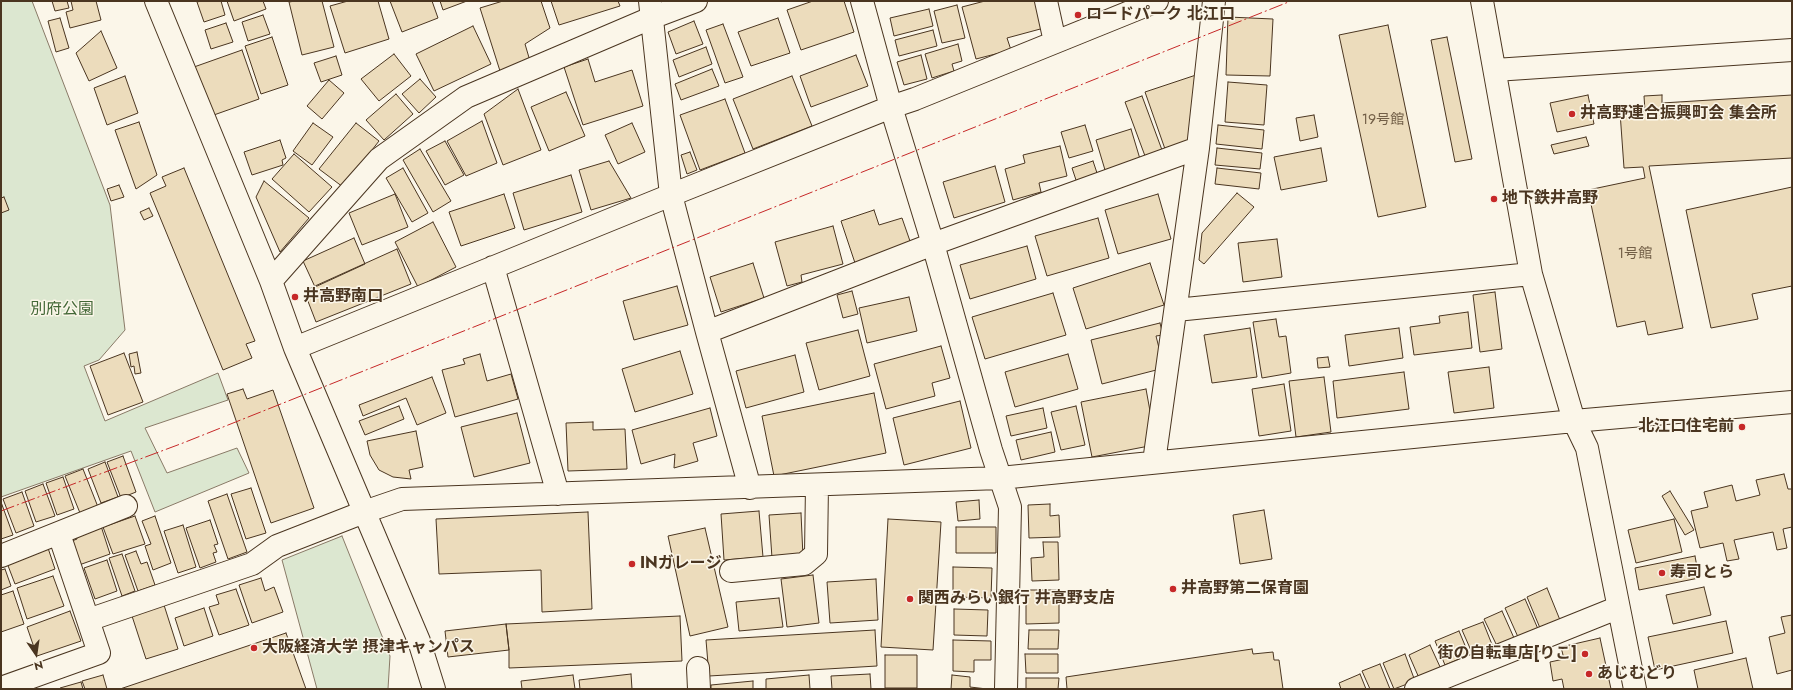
<!DOCTYPE html>
<meta charset="utf-8">
<style>
body{margin:0}
#map{position:relative;width:1793px;height:690px;overflow:hidden;background:#fbf6e9;font-family:Jost,sans-serif}
canvas{display:block}
.frame{position:absolute;inset:0;border:2px solid #4a3520;pointer-events:none}
.north{position:absolute;left:16px;top:634px;width:40px;height:40px;-webkit-text-stroke:3px #fbf6e9;paint-order:stroke;rotate:167deg;font-size:11px;font-weight:700;line-height:16px;text-align:center;color:#4a3520}
.north::after{content:'';display:block;margin:auto;width:14px;height:18px;background:#4a3520;clip-path:polygon(50% 0,100% 100%,50% 72%,0 100%)}
</style>
<div id="map">
<canvas width="1793" height="690"></canvas>
<div class="frame"></div>
<div class="north">N</div>
</div>
<script>
const c = document.querySelector('canvas').getContext('2d');
c.lineJoin = 'round';
function fill(path, color) {
  c.fillStyle = color;
  c.fill(path, 'evenodd');
}
function shape(rows) {
  const path = new Path2D();
  for (const r of rows) {
    path.moveTo(r[0], r[1]);
    for (let i = 2; i < r.length; i += 2) path.lineTo(r[i], r[i + 1]);
  }
  return path;
}
function stroke(path, color, width, dash) {
  c.strokeStyle = color;
  c.lineWidth = width;
  c.lineCap = dash ? 'butt' : 'round';
  c.setLineDash(dash || []);
  c.stroke(path);
}
function label(font, color, halo, rows, align = 'center') {
  c.font = font + ' Jost,"Noto Sans JP",sans-serif';
  c.lineWidth = 3;
  c.setLineDash([]);
  c.textBaseline = 'middle';
  c.strokeStyle = halo;
  c.fillStyle = color;
  for (const [text, x, y, turn = 0] of rows) {
    c.save();
    c.translate(x, y);
    c.rotate((+turn || 0) * Math.PI / 180);
    c.textAlign = isNaN(turn) ? turn : align;
    if (halo) c.strokeText(text, 0, 0);
    c.fillText(text, 0, 0);
    c.restore();
  }
}
const green = shape([
 [1,1,32,1,110,205,125,330,99,360,84,366,105,421,218,373,228,400,145,428,167,473,237,448,249,473,155,512,131,451,1,497,1,1],
 [342,536,390,656,388,689,317,689,282,560,342,536]
]);
fill(green, '#dce7d0');
stroke(green, '#887966', 1);
const building = shape([
 [52,1,67,1,69,8,55,11,52,1],
 [71,1,96,1,101,20,70,28,66,12,73,10,71,1],
 [201,1,221,1,225,15,204,22,197,2,201,1],
 [227,1,263,1,266,9,234,21,227,1],
 [295,1,322,1,334,47,302,55,289,2,295,1],
 [348,1,378,1,389,39,345,53,330,6,348,1],
 [390,1,432,1,438,18,402,32,390,1],
 [440,1,467,1,443,10,440,1],
 [503,1,541,1,550,28,525,44,530,61,500,71,480,8,503,1],
 [551,1,618,1,620,6,559,25,551,1],
 [813,1,844,1,854,32,801,50,787,10,813,1],
 [985,1,1037,1,1044,28,1007,38,1011,50,976,59,962,7,985,1],
 [957,5,965,38,942,43,934,11,957,5],
 [929,9,933,26,894,36,890,18,929,9],
 [263,15,270,34,248,41,242,22,263,15],
 [1228,17,1273,19,1270,76,1226,75,1228,17],
 [60,18,69,48,56,52,48,21,60,18],
 [778,18,790,53,751,66,738,32,778,18],
 [694,21,703,44,676,54,668,32,694,21],
 [226,23,233,42,211,49,205,30,226,23],
 [723,24,743,77,725,83,706,30,723,24],
 [1388,25,1426,207,1378,217,1339,35,1388,25],
 [473,26,491,64,434,91,416,54,473,26],
 [933,30,937,46,899,56,895,40,933,30],
 [101,31,117,68,89,81,76,53,101,31],
 [272,37,288,85,261,94,245,46,272,37],
 [1447,37,1472,159,1455,162,1431,40,1447,37],
 [958,44,962,61,952,64,954,71,932,78,925,54,958,44],
 [706,47,712,64,679,77,673,60,706,47],
 [242,50,259,99,211,116,194,67,242,50],
 [394,54,411,76,379,101,361,79,394,54],
 [856,55,868,86,811,107,800,76,856,55],
 [921,55,927,79,904,85,897,62,921,55],
 [336,56,342,75,321,82,314,63,336,56],
 [588,59,595,82,632,70,643,106,583,125,564,67,588,59],
 [712,69,719,86,681,100,675,84,712,69],
 [1196,75,1194,139,1165,149,1145,92,1196,75],
 [125,76,138,113,107,125,94,88,125,76],
 [792,76,812,126,753,149,733,99,792,76],
 [420,79,436,97,419,113,402,94,420,79],
 [329,80,344,93,322,119,307,106,329,80],
 [1228,82,1267,85,1264,125,1225,122,1228,82],
 [518,89,541,150,503,165,484,114,518,89],
 [566,92,585,136,549,151,531,107,566,92],
 [396,94,413,114,384,140,366,120,396,94],
 [1588,95,1594,124,1557,132,1550,103,1588,95],
 [1662,95,1662,103,1792,95,1792,158,1649,166,1683,328,1648,335,1645,321,1617,327,1588,190,1645,178,1643,167,1624,168,1620,112,1645,111,1644,96,1662,95],
 [1142,96,1162,150,1145,156,1125,102,1142,96],
 [725,99,745,153,700,170,680,115,725,99],
 [1314,115,1318,137,1300,141,1296,118,1314,115],
 [482,121,497,163,466,176,447,141,482,121],
 [139,122,157,175,136,189,115,130,139,122],
 [313,123,333,137,312,165,293,151,313,123],
 [356,123,379,141,343,187,319,169,356,123],
 [632,123,645,152,618,164,605,135,632,123],
 [1085,125,1093,151,1069,158,1061,132,1085,125],
 [1218,125,1264,130,1262,149,1216,144,1218,125],
 [1131,129,1140,159,1105,170,1096,140,1131,129],
 [1586,137,1589,146,1554,154,1551,145,1586,137],
 [280,140,286,158,282,160,283,165,252,175,244,152,280,140],
 [445,141,464,175,445,185,426,151,445,141],
 [1060,146,1067,176,1039,183,1041,192,1013,200,1005,169,1025,163,1023,155,1060,146],
 [1217,148,1262,153,1260,169,1215,165,1217,148],
 [1321,148,1327,181,1281,190,1274,157,1321,148],
 [420,149,451,201,433,212,403,160,420,149],
 [690,152,697,170,687,174,681,155,690,152],
 [294,154,332,187,309,212,272,179,294,154],
 [609,161,631,198,591,210,579,170,609,161],
 [1093,161,1098,176,1077,183,1072,168,1093,161],
 [995,166,1005,202,954,218,943,182,995,166],
 [184,168,255,341,246,344,252,358,223,370,150,193,166,186,162,177,184,168],
 [403,168,428,213,412,222,386,178,403,168],
 [1217,168,1261,173,1259,189,1215,184,1217,168],
 [571,175,582,212,524,230,513,193,571,175],
 [264,181,309,218,280,252,256,197,264,181],
 [119,185,124,197,111,201,107,189,119,185],
 [1792,187,1792,286,1752,294,1758,319,1711,328,1686,210,1792,187],
 [1237,193,1254,207,1204,264,1199,260,1202,233,1237,193],
 [395,194,408,227,362,245,349,213,395,194],
 [504,194,515,228,461,246,449,212,504,194],
 [1158,194,1171,239,1118,254,1105,210,1158,194],
 [4,197,9,210,1,213,1,198,4,197],
 [149,208,153,216,144,220,140,212,149,208],
 [874,210,879,225,902,218,911,244,855,263,841,221,874,210],
 [1098,218,1109,258,1047,276,1035,236,1098,218],
 [433,222,456,267,418,287,395,242,433,222],
 [833,226,843,264,801,275,802,282,787,286,775,242,833,226],
 [354,238,365,264,315,287,303,261,354,238],
 [1277,239,1282,277,1243,282,1238,243,1277,239],
 [1027,246,1036,279,970,299,960,265,1027,246],
 [397,249,411,284,316,322,304,291,397,249],
 [753,263,764,298,721,312,710,277,753,263],
 [1150,263,1164,305,1086,329,1073,288,1150,263],
 [677,286,688,325,634,340,623,301,677,286],
 [852,291,858,314,843,318,837,295,852,291],
 [1495,292,1502,349,1480,352,1473,295,1495,292],
 [1053,293,1066,335,985,359,972,317,1053,293],
 [909,297,917,331,867,343,859,308,909,297],
 [1468,312,1472,348,1414,355,1410,327,1440,323,1439,316,1468,312],
 [1276,319,1279,337,1286,336,1291,373,1262,378,1253,322,1276,319],
 [1160,323,1163,335,1156,336,1164,368,1102,384,1091,340,1160,323],
 [1250,328,1257,377,1212,383,1204,335,1250,328],
 [1399,328,1403,358,1349,366,1345,335,1399,328],
 [858,330,870,376,819,390,806,343,858,330],
 [941,346,950,378,932,383,935,396,886,409,874,364,941,346],
 [680,351,693,394,635,412,622,369,680,351],
 [137,352,141,373,135,374,134,366,131,367,129,354,137,352],
 [124,353,143,402,108,415,90,366,124,353],
 [480,354,487,381,511,374,518,399,455,417,442,370,465,364,463,359,480,354],
 [1068,354,1078,389,1015,407,1005,372,1068,354],
 [795,355,804,392,746,408,736,371,795,355],
 [1328,357,1330,367,1318,368,1317,358,1328,357],
 [1489,367,1494,408,1454,413,1448,372,1489,367],
 [1404,372,1409,409,1337,418,1333,381,1404,372],
 [432,377,446,413,417,425,406,398,363,416,359,405,432,377],
 [1324,377,1331,432,1296,437,1289,381,1324,377],
 [1284,384,1291,431,1259,436,1252,389,1284,384],
 [243,389,247,399,273,390,314,508,271,523,227,394,243,389],
 [1146,389,1154,433,1149,446,1092,457,1081,402,1146,389],
 [874,393,886,453,774,476,762,416,874,393],
 [960,401,971,448,904,465,893,418,960,401],
 [399,406,404,419,365,435,359,421,399,406],
 [1076,406,1085,445,1061,450,1051,412,1076,406],
 [710,408,717,436,693,443,698,461,674,468,675,454,641,464,632,430,710,408],
 [1043,408,1047,428,1011,436,1006,416,1043,408],
 [517,413,530,463,474,477,461,427,517,413],
 [593,422,593,430,625,429,627,469,568,471,566,423,593,422],
 [416,431,423,467,409,470,411,479,393,477,379,470,370,455,367,441,416,431],
 [1051,432,1055,452,1021,460,1016,440,1051,432],
 [123,456,136,492,121,498,107,462,123,456],
 [105,462,118,497,101,503,88,469,105,462],
 [83,469,98,507,80,513,65,476,83,469],
 [1784,474,1788,489,1792,489,1792,527,1783,529,1787,548,1777,550,1773,532,1734,540,1739,559,1727,561,1723,543,1700,548,1691,511,1708,507,1704,492,1732,485,1736,501,1760,495,1756,480,1784,474],
 [63,477,74,509,57,515,46,483,63,477],
 [43,484,55,516,36,522,25,491,43,484],
 [251,488,266,533,246,539,231,494,251,488],
 [1670,491,1694,530,1685,535,1662,496,1670,491],
 [22,492,34,526,16,533,3,499,22,492],
 [227,494,247,552,228,559,208,501,227,494],
 [979,500,980,519,958,521,956,502,979,500],
 [1,502,13,535,1,539,1,502],
 [1050,504,1050,516,1059,515,1060,537,1029,538,1028,505,1050,504],
 [1264,510,1272,559,1240,564,1233,515,1264,510],
 [759,511,763,557,724,560,721,514,759,511],
 [588,512,592,609,542,612,541,570,439,574,436,519,588,512],
 [801,513,803,557,772,558,769,515,801,513],
 [135,516,145,544,113,554,103,527,135,516],
 [155,516,171,563,153,570,145,546,151,544,142,521,155,516],
 [888,519,941,522,933,650,881,647,888,519],
 [1674,519,1682,552,1636,563,1628,530,1674,519],
 [210,520,218,544,214,545,217,552,213,553,216,562,200,568,186,528,210,520],
 [183,525,196,567,178,573,164,531,183,525],
 [101,526,110,554,79,565,72,541,77,539,76,534,101,526],
 [956,527,996,527,996,553,956,553,956,527],
 [705,528,728,627,690,636,668,536,705,528],
 [1043,542,1058,542,1059,580,1032,581,1031,558,1044,557,1043,542],
 [48,548,55,569,15,584,7,563,48,548],
 [136,551,141,564,147,562,155,585,138,591,125,555,136,551],
 [122,554,135,591,122,596,109,558,122,554],
 [1695,556,1699,578,1639,590,1635,568,1695,556],
 [107,560,117,591,95,599,84,568,107,560],
 [953,567,992,568,991,598,953,597,953,567],
 [5,569,11,586,1,590,1,570,5,569],
 [813,575,819,623,787,627,781,579,813,575],
 [53,576,64,606,27,619,17,588,53,576],
 [261,578,265,591,274,587,283,612,252,623,239,585,261,578],
 [876,579,878,620,830,623,827,582,876,579],
 [1704,587,1711,615,1673,624,1666,595,1704,587],
 [1547,588,1560,620,1540,628,1527,597,1547,588],
 [236,589,249,625,219,635,209,607,219,604,216,595,236,589],
 [1026,590,1059,590,1059,623,1026,624,1026,590],
 [13,591,24,624,1,632,1,595,13,591],
 [779,598,783,627,739,631,736,602,779,598],
 [1525,599,1538,629,1518,637,1505,608,1525,599],
 [164,605,178,649,146,659,132,616,164,605],
 [204,608,213,636,184,646,175,618,204,608],
 [954,609,988,610,987,636,954,635,954,609],
 [70,611,81,641,37,656,27,627,70,611],
 [1502,611,1514,638,1497,646,1484,619,1502,611],
 [1792,615,1792,670,1777,674,1769,637,1785,633,1781,617,1792,615],
 [680,616,682,661,509,668,509,650,506,624,680,616],
 [1726,621,1733,653,1655,670,1648,637,1726,621],
 [1483,622,1493,647,1473,655,1462,630,1483,622],
 [506,624,509,650,448,657,445,631,506,624],
 [875,630,877,666,709,676,706,640,875,630],
 [1029,630,1059,630,1058,649,1028,649,1029,630],
 [1459,631,1469,655,1445,665,1435,641,1459,631],
 [286,633,306,689,120,689,286,633],
 [1600,638,1611,689,1564,689,1562,679,1553,681,1550,662,1564,659,1561,647,1600,638],
 [953,640,991,641,991,660,974,660,974,672,953,671,953,640],
 [1430,645,1441,669,1419,678,1409,655,1430,645],
 [1252,649,1253,654,1273,652,1274,660,1279,660,1283,689,1067,689,1066,677,1252,649],
 [1025,654,1058,654,1058,673,1026,673,1025,654],
 [1405,654,1415,681,1394,689,1383,663,1405,654],
 [885,655,917,655,917,688,885,688,885,655],
 [1746,658,1753,689,1698,689,1694,670,1746,658],
 [1380,664,1390,689,1370,689,1362,671,1380,664],
 [631,674,632,689,580,689,579,680,631,674],
 [870,674,871,689,832,689,831,676,870,674],
 [1360,674,1366,689,1341,689,1339,683,1360,674],
 [103,675,107,689,85,689,82,681,103,675],
 [573,675,575,689,522,689,521,681,573,675],
 [809,675,810,689,766,689,766,679,809,675],
 [952,675,970,677,970,687,987,689,951,689,952,675],
 [1026,678,1059,678,1058,689,1026,689,1026,678],
 [753,681,753,689,711,689,711,685,753,681],
 [81,682,83,689,61,689,60,688,81,682]
]);
fill(building, '#ecdcbc');
stroke(building, '#4a3520', 1);
const minor = shape([
 [156,1,271,281,295,348,419,641,434,689],
 [650,1,671,195,707,332,750,488],
 [862,1,891,107,933,244,991,450,1010,507,1006,689],
 [1046,1,1055,42],
 [1482,1,1531,274,1574,421,1587,448,1635,689],
 [1495,70,1792,50],
 [493,267,558,494],
 [271,281,379,159,466,97,651,18,696,1],
 [1176,310,1531,274],
 [707,332,933,244,1198,148],
 [295,348,671,195,891,107,915,99,1157,1],
 [1154,462,1198,148,1214,1],
 [59,534,88,620],
 [1,556,126,506],
 [731,571,804,564,816,554,817,485],
 [698,668,699,689],
 [1,688,99,653,88,620,252,564,277,546,364,512,402,499,1000,478,1574,421,1792,402],
 [1416,689,1617,608]
]);
stroke(minor, '#4a3520', 24);
stroke(minor, '#fbf6e9', 22);
stroke(shape([
 [1,511,183,443,1291,1]
]), '#c62828', 1, [14, 3, 2, 3]);
for (const [x, y, r, color] of [
 [1078,15,4,"#c62828"],
 [1572,114,4,"#c62828"],
 [1494,199,4,"#c62828"],
 [295,297,4,"#c62828"],
 [1742,427,4,"#c62828"],
 [632,564,4,"#c62828"],
 [1662,573,4,"#c62828"],
 [1173,589,4,"#c62828"],
 [910,599,4,"#c62828"],
 [254,648,4,"#c62828"],
 [1585,654,4,"#c62828"],
 [1589,674,4,"#c62828"]
]) {
  const dot = new Path2D();
  dot.arc(x, y, r, 0, 2 * Math.PI);
  c.fillStyle = color;
  c.fill(dot);
  stroke(dot, '#fbf6e9', 1.5);
}
label('14px', '#725f47', null, [
 ["19号館",1383,121],
 ["1号館",1635,255]
]);
label('bold 16px', '#4a3520', '#fbf6e9', [
 ["ロードパーク 北江口",1086,15],
 ["井高野連合振興町会 集会所",1580,114],
 ["地下鉄井高野",1502,199],
 ["井高野南口",303,297],
 ["北江口住宅前",1734,427,"right"],
 ["INガレージ",640,564],
 ["寿司とら",1670,573],
 ["井高野第二保育園",1181,589],
 ["関西みらい銀行 井高野支店",918,599],
 ["大阪経済大学 摂津キャンパス",262,648],
 ["街の自転車店[りこ]",1577,654,"right"],
 ["あじむどり",1597,674]
], 'left');
label('16px', '#436837', '#fbf6e9', [
 ["別府公園",62,310]
]);
</script>
